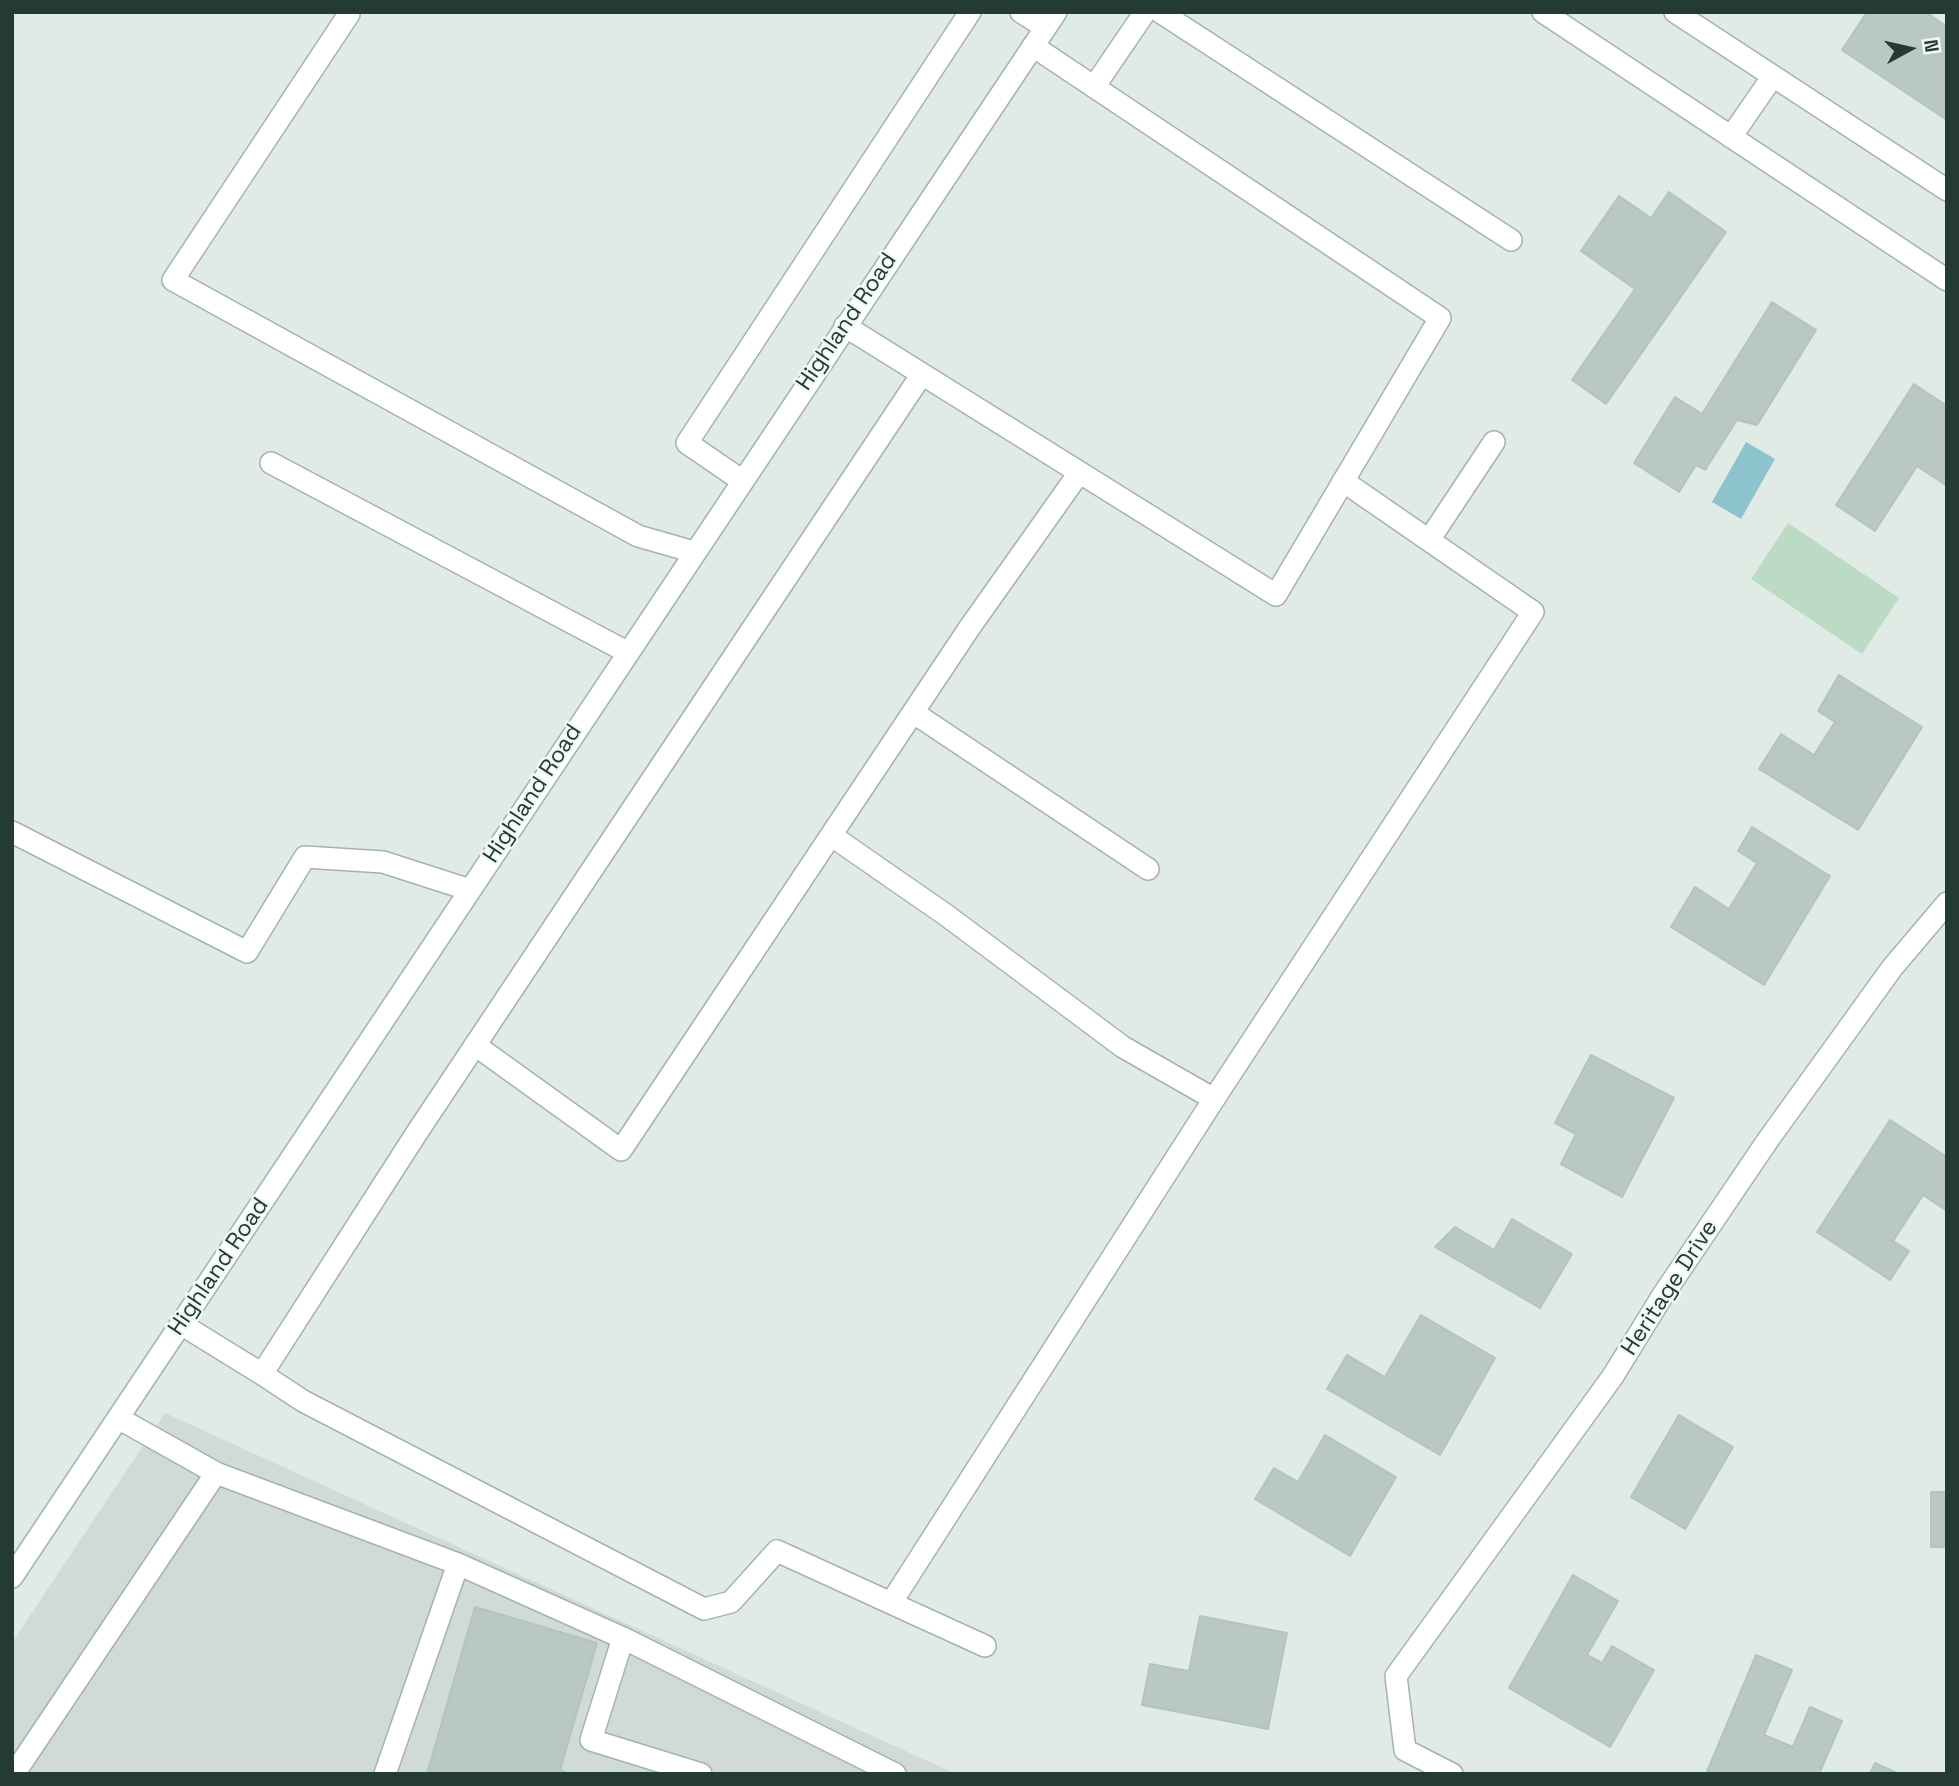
<!DOCTYPE html>
<style>
body{margin:0}
#map{position:relative;width:1959px;height:1786px;overflow:hidden;background:#e1ebe6;font-family:"Space Grotesk",sans-serif}
canvas{display:block}
.frame{position:absolute;inset:0;border:14px solid #233b34;pointer-events:none}
.north{position:absolute;left:1875px;top:14px;width:70px;height:70px;-webkit-text-stroke:5px #f1f8f4;paint-order:stroke;rotate:82deg;font-size:19px;font-weight:700;line-height:28px;text-align:center;color:#233b34}
.north::after{content:'';display:block;margin:auto;width:24px;height:32px;background:#233b34;clip-path:polygon(50% 0,100% 100%,50% 72%,0 100%)}
</style>
<div id="map">
<canvas width="1959" height="1786"></canvas>
<div class="frame"></div>
<div class="north">N</div>
</div>
<script>
const c = document.querySelector('canvas').getContext('2d');
c.lineJoin = 'round';
function fill(path, color) {
  c.fillStyle = color;
  c.fill(path, 'evenodd');
}
function shape(rows) {
  const path = new Path2D();
  for (const r of rows) {
    path.moveTo(r[0], r[1]);
    for (let i = 2; i < r.length; i += 2) path.lineTo(r[i], r[i + 1]);
  }
  return path;
}
function stroke(path, color, width, dash) {
  c.strokeStyle = color;
  c.lineWidth = width;
  c.lineCap = dash ? 'butt' : 'round';
  c.setLineDash(dash || []);
  c.stroke(path);
}
function label(font, color, halo, rows, align = 'center') {
  c.font = font + ' "Space Grotesk",sans-serif';
  c.lineWidth = 5;
  c.setLineDash([]);
  c.textBaseline = 'middle';
  c.strokeStyle = halo;
  c.fillStyle = color;
  for (const [text, x, y, turn = 0] of rows) {
    c.save();
    c.translate(x, y);
    c.rotate((+turn || 0) * Math.PI / 180);
    c.textAlign = isNaN(turn) ? turn : align;
    if (halo) c.strokeText(text, 0, 0);
    c.fillText(text, 0, 0);
    c.restore();
  }
}
fill(shape([
 [165,1413,956,1774,12,1774,12,1643]
]), '#d0dbd5');
fill(shape([
 [1788,523,1899,598,1862,654,1751,579]
]), '#bbdbc4');
fill(shape([
 [1746,442,1775,459,1741,519,1712,502]
]), '#8cc3cd');
const building = shape([
 [1867,12,1926,12,1947,27,1947,120,1842,50,1867,12],
 [1669,192,1726,232,1606,404,1572,380,1635,289,1581,251,1619,196,1651,218,1669,192],
 [1772,302,1816,330,1757,425,1737,420,1705,470,1696,465,1679,492,1634,463,1675,397,1702,414,1772,302],
 [1914,384,1947,406,1947,486,1917,466,1875,531,1836,505,1914,384],
 [1839,675,1922,727,1858,830,1759,769,1781,734,1814,755,1835,722,1818,711,1839,675],
 [1752,827,1830,876,1764,985,1671,927,1695,887,1729,909,1757,863,1738,851,1752,827],
 [1591,1055,1674,1098,1622,1197,1561,1164,1576,1134,1555,1123,1591,1055],
 [1890,1120,1947,1157,1947,1211,1923,1195,1893,1241,1909,1251,1890,1280,1817,1232,1890,1120],
 [1512,1219,1572,1254,1540,1308,1435,1247,1455,1227,1494,1250,1512,1219],
 [1421,1315,1495,1358,1440,1455,1327,1389,1347,1355,1385,1377,1421,1315],
 [1679,1415,1733,1447,1685,1529,1631,1497,1679,1415],
 [1325,1435,1396,1477,1350,1556,1255,1499,1274,1468,1298,1482,1325,1435],
 [1931,1492,1947,1492,1947,1596,1947,1547,1931,1547,1931,1492],
 [1573,1575,1618,1601,1587,1655,1602,1663,1612,1646,1654,1670,1610,1747,1509,1688,1573,1575],
 [475,1607,597,1643,560,1770,570,1774,427,1774,475,1607],
 [1200,1616,1287,1633,1268,1729,1142,1705,1150,1664,1189,1671,1200,1616],
 [1756,1655,1792,1670,1764,1735,1793,1747,1810,1707,1842,1721,1819,1774,1706,1774,1756,1655],
 [1875,1763,1899,1774,1870,1774,1875,1763]
]);
fill(building, '#bac8c2');
stroke(building, '#b4c4bd', 2);
const lane = shape([
 [1021,12,1045,27],
 [1160,12,1511,240],
 [349,14,173,280,638,536,694,552],
 [1094,87,1145,12],
 [845,326,1276,595,1440,318,1033,46],
 [922,374,416,1134,262,1374,303,1401,704,1609,731,1602,777,1551,985,1646],
 [271,463,627,652],
 [741,480,687,443,970,12],
 [1429,540,1494,442],
 [914,713,1148,869],
 [12,832,247,952,305,857,383,862,470,890],
 [832,836,946,915,1123,1047,1214,1099],
 [475,1045,621,1150,970,627,1079,473],
 [181,1324,262,1374],
 [118,1418,216,1473],
 [458,1564,623,1638,895,1774],
 [891,1603,1214,1099,1533,612,1343,481],
 [623,1638,591,1740,701,1774],
 [14,1774,216,1473,458,1564,385,1774]
]);
const street = shape([
 [1543,12,1947,280],
 [1675,12,1947,190],
 [1731,137,1773,76],
 [1452,1774,1405,1750,1396,1676,1613,1376,1663,1295,1768,1140,1892,968,1947,903]
]);
const secondary = shape([
 [12,1577,1056,12]
]);
stroke(lane, '#a4b3ad', 24);
stroke(street, '#a4b3ad', 24);
stroke(secondary, '#a1b6ae', 24);
stroke(lane, '#fff', 21);
stroke(street, '#fff', 21);
stroke(secondary, '#fff', 21);
label('23px', '#233b34', '#f1f8f4', [
 ["Highland Road",847,322,-56],
 ["Highland Road",533,794,-57],
 ["Highland Road",219,1267,-56],
 ["Heritage Drive",1670,1288,-57]
]);
</script>
